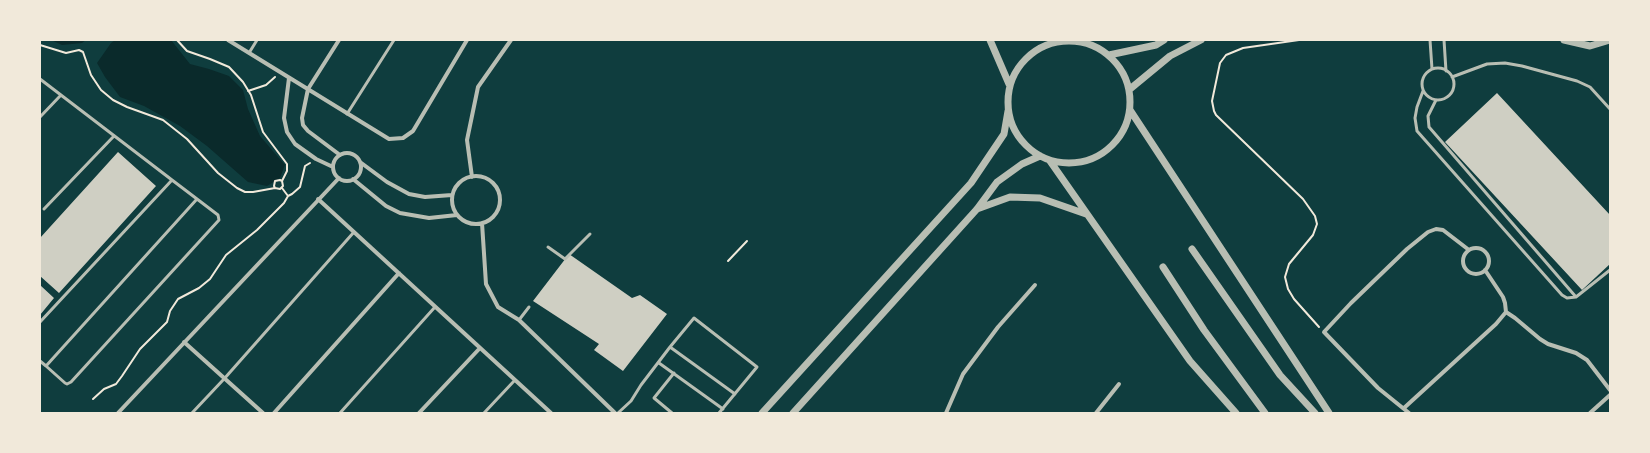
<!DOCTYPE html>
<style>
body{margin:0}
#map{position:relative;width:1650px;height:453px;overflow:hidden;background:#0f3d3e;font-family:"DM Sans",sans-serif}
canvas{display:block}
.frame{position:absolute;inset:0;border:41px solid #f1e9da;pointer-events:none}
</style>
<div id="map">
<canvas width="1650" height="453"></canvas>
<div class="frame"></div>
</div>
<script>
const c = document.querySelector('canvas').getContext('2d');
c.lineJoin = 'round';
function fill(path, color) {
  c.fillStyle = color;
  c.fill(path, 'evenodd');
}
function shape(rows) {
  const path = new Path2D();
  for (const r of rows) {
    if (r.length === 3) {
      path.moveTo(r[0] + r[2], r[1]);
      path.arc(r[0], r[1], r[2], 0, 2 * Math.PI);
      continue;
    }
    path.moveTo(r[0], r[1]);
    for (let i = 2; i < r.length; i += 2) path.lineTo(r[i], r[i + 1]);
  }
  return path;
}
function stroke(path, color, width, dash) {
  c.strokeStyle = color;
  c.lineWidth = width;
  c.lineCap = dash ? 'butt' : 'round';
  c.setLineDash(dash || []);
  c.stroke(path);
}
fill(shape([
 [51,40,86,40,82,43,62,45],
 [115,40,171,40,190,64,209,69,229,76,243,90,248,109,260,136,285,165,280,178,267,186,248,182,207,146,180,126,144,106,120,97,105,77,97,63,111,43]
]), '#0a2a2b');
fill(shape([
 [1497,93,1610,215,1610,264,1582,290,1445,142],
 [118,152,156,186,59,293,40,276,40,238],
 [569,254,632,298,640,295,667,314,623,371,594,350,599,344,533,301],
 [40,285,54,298,40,315]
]), '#cfcfc3');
stroke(shape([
 [177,40,187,51,210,59,229,67,243,82,251,95,263,132,287,164,287,171,282,181,283,186,280,189,275,188,274,186,275,181,280,180,282,181],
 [1299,40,1243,48,1226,55,1220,63,1212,101,1214,111,1216,115,1303,199,1315,216,1317,224,1313,235,1289,264,1285,277,1288,289,1294,299,1319,327],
 [40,45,66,53,79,50,83,52,91,75,101,90,113,100,127,107,163,120,187,139,218,173,237,188,245,192,253,192,275,188],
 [248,91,266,85,275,77],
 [282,188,288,196,292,194,300,187,305,166,310,163],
 [728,261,747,241],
 [93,399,104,389,116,384,122,376,140,349,167,322,170,311,178,299,199,288,210,279,226,255,257,230,284,203,288,196]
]), '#f1e9da', 2);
stroke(shape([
 [1430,40,1432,69],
 [1444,40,1446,71],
 [249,53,257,40],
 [1438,84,16],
 [1452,77,1487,64,1505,63,1522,66,1577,81,1590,87,1610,109],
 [40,79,172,180,40,322],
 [1423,91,1417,107,1415,118,1417,131,1562,295,1567,298,1576,297,1610,270],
 [1436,100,1428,116,1429,127,1576,297],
 [347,114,394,40],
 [40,117,61,95],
 [172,180,197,199],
 [44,209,114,136],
 [548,247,565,259,590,234],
 [519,320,529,307],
 [670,347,735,394],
 [40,361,46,366,65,383,67,384,71,382,219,220,218,215,197,199,46,366],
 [659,363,723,409],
 [192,413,224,379,354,232],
 [340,413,435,307],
 [484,413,515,380],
 [618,413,631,401,641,385,670,347,694,318,757,367,719,413],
 [672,413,654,398,674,373]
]), '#b8beb3', 3);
stroke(shape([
 [228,40,389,139,403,138,413,131,467,40],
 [339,40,308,89,302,118,303,125,308,131,340,155],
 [289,78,284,118,287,132,295,144,316,159,333,167],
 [347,167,14],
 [360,162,387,182,409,194,425,197,452,195],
 [476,200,24],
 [472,177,467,140,478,87,511,40],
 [353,179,386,206,400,213,429,218,457,215],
 [318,199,551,413],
 [482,223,486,284,498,307,519,320,615,413],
 [1476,261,13],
 [1506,312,1515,318,1540,339,1548,344,1576,353,1587,360,1610,390],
 [184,342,263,413],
 [1404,408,1496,324,1506,312,1505,303,1503,297,1485,270],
 [118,413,339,178],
 [274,413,399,273],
 [419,413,480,348],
 [946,413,963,374,998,327,1035,285],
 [1096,413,1119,384],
 [1409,413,1378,388,1324,332,1351,303,1407,249,1428,232,1436,229,1443,230,1469,250],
 [1590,413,1610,395]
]), '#b8beb3', 4);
stroke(shape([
 [990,40,1009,84],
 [1564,40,1590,46,1610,40],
 [1069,102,61],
 [1109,55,1156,45,1164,40],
 [1130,89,1170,56,1201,40],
 [1130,110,1329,413],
 [1050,161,1190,361,1236,413],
 [977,209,1010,197,1040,198,1086,214],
 [1192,249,1280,375,1315,413],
 [1163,267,1204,330,1265,413],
 [762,413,971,183,1004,134,1008,111],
 [793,413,977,209,997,182,1022,164,1040,156]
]), '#b8beb3', 7);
</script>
